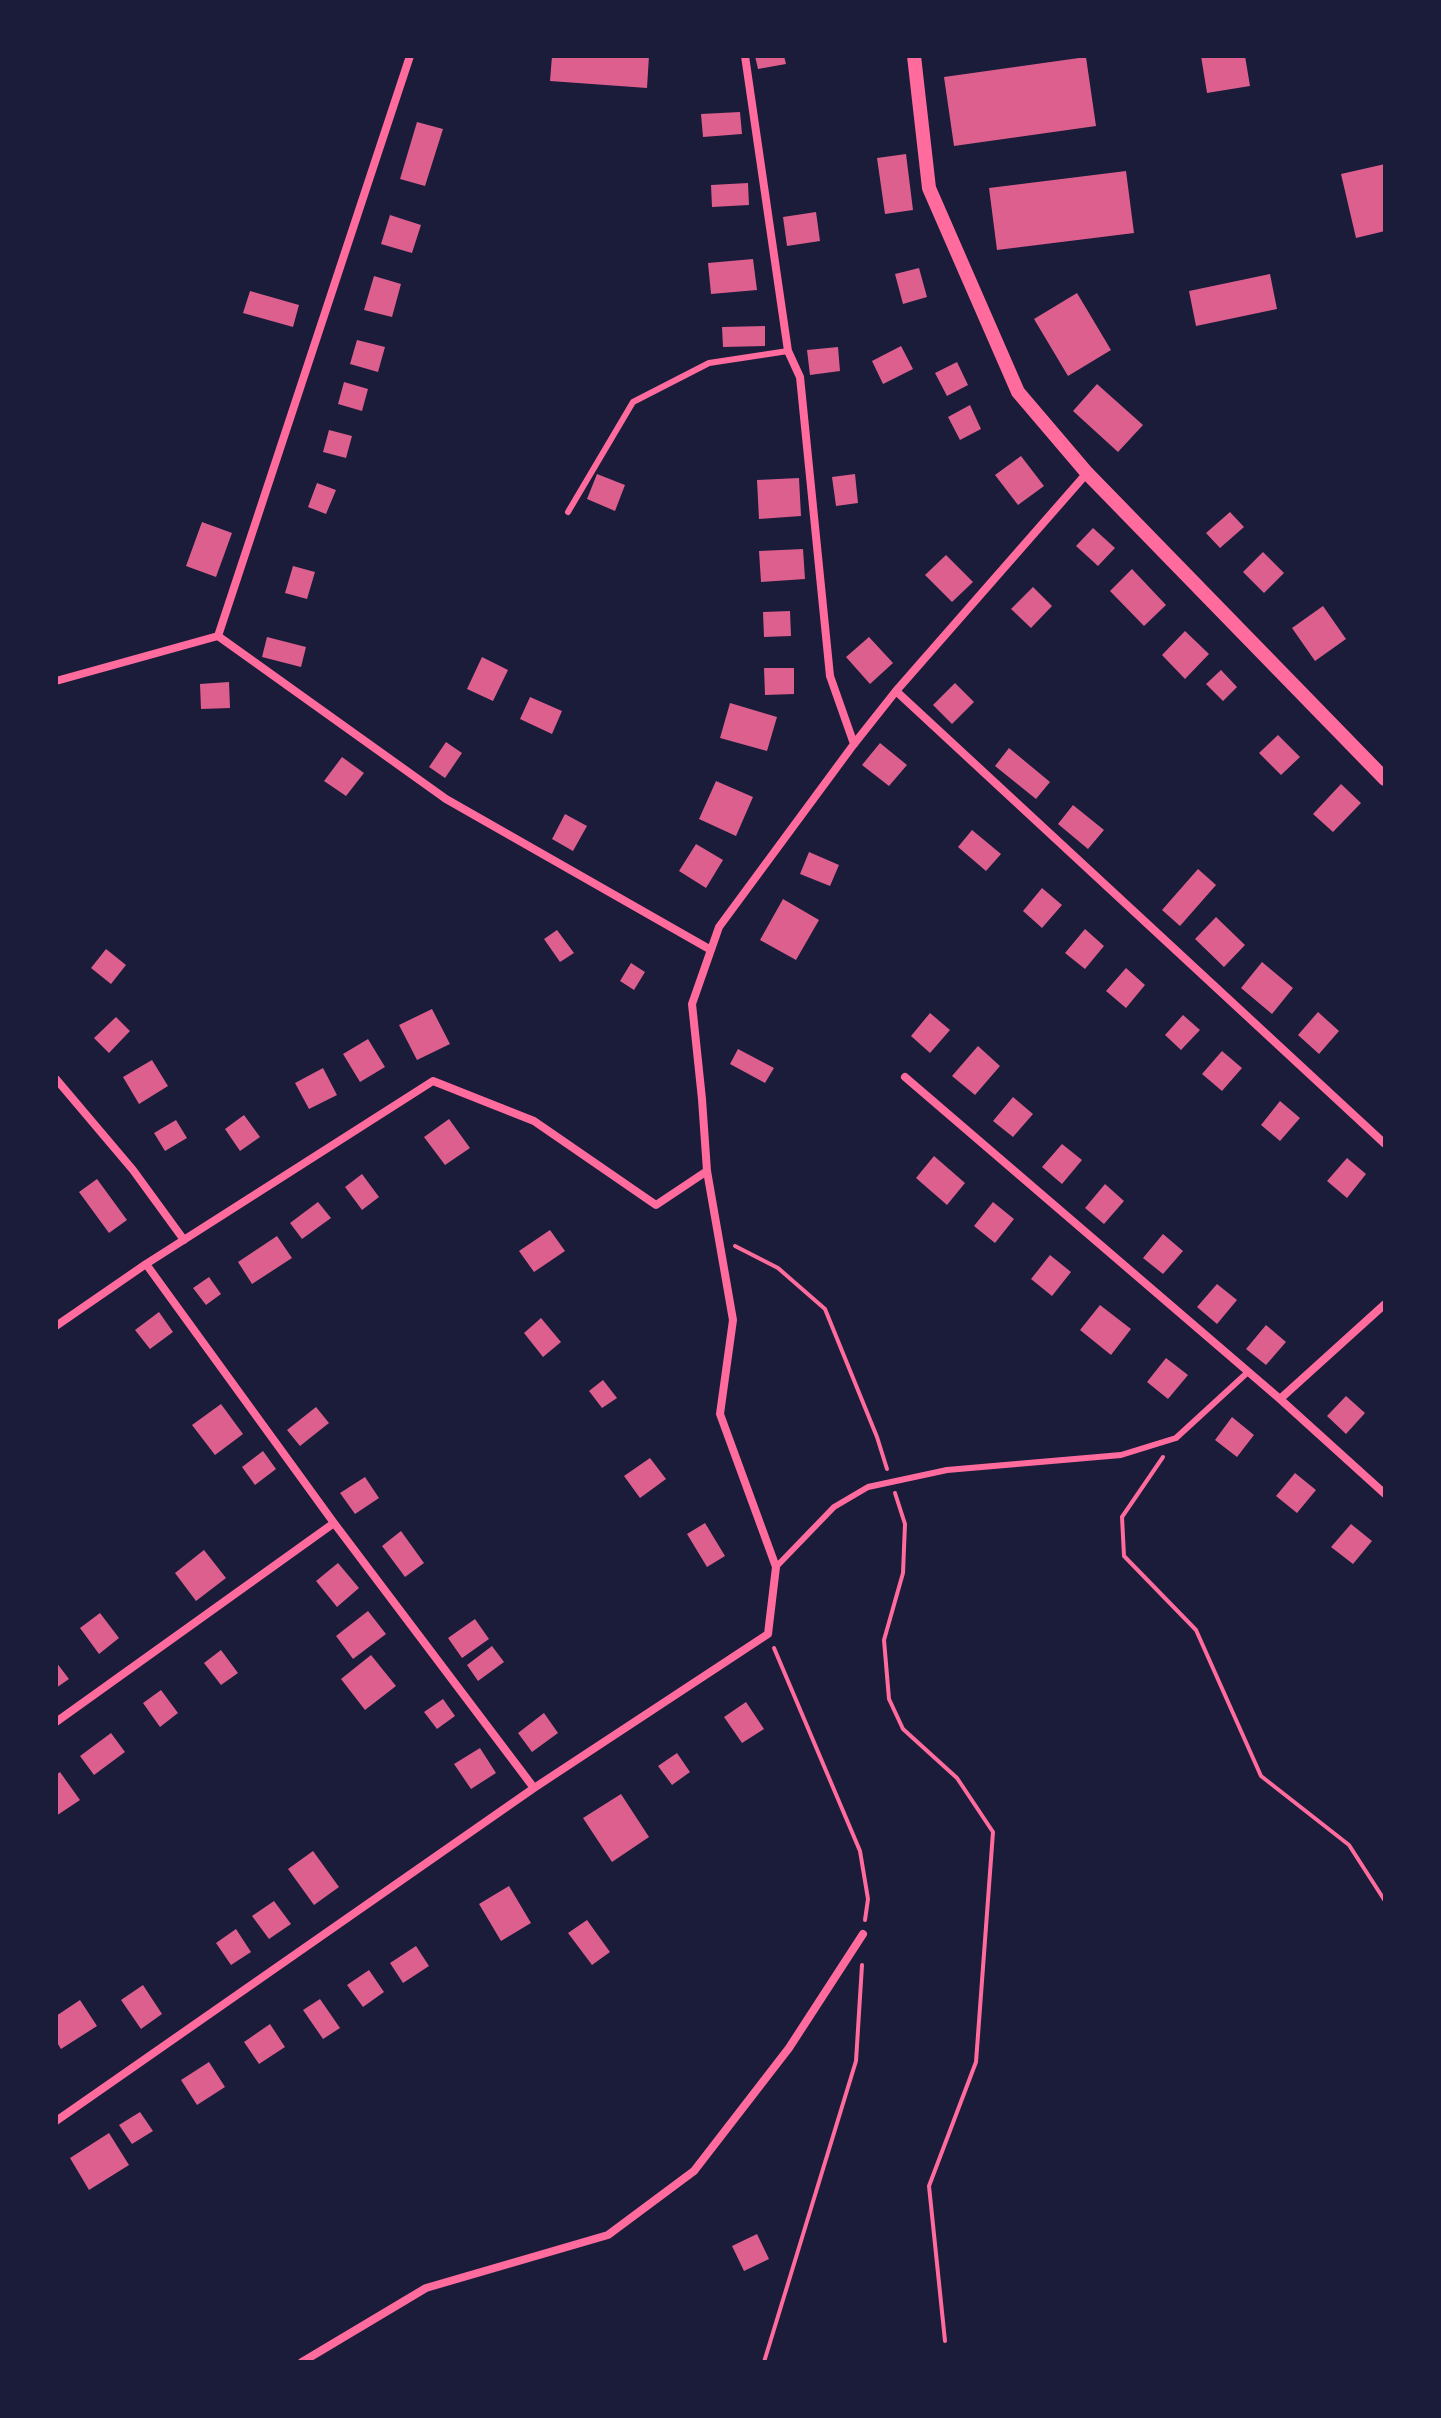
<!DOCTYPE html>
<style>
body{margin:0}
#map{position:relative;width:1441px;height:2418px;overflow:hidden;background:#1b1b3a;font-family:"Open Sans",sans-serif}
canvas{display:block}
.frame{position:absolute;inset:0;border:58px solid #1b1b3a;pointer-events:none}
</style>
<div id="map">
<canvas width="1441" height="2418"></canvas>
<div class="frame"></div>
</div>
<script>
const c = document.querySelector('canvas').getContext('2d');
c.lineJoin = 'round';
function fill(path, color) {
  c.fillStyle = color;
  c.fill(path, 'evenodd');
}
function shape(rows) {
  const path = new Path2D();
  for (const r of rows) {
    path.moveTo(r[0], r[1]);
    for (let i = 2; i < r.length; i += 2) path.lineTo(r[i], r[i + 1]);
  }
  return path;
}
function stroke(path, color, width, dash) {
  c.strokeStyle = color;
  c.lineWidth = width;
  c.lineCap = dash ? 'butt' : 'round';
  c.setLineDash(dash || []);
  c.stroke(path);
}
fill(shape([
 [552,56,649,56,647,88,550,81],
 [755,56,784,56,786,64,758,69],
 [1201,56,1245,56,1250,86,1207,93],
 [1086,57,1096,126,954,146,944,77],
 [740,112,742,134,703,137,701,114],
 [417,122,443,129,425,186,400,179],
 [906,154,913,210,885,214,877,158],
 [1385,164,1385,231,1356,238,1341,174],
 [1126,171,1134,233,997,250,989,188],
 [748,183,749,205,712,207,711,185],
 [816,212,820,241,787,246,783,217],
 [390,215,421,225,412,253,381,244],
 [753,259,757,290,711,294,708,263],
 [919,268,927,297,903,304,895,274],
 [1270,274,1277,309,1196,326,1189,291],
 [374,276,401,284,392,317,364,310],
 [250,291,299,305,293,327,243,313],
 [1077,293,1111,350,1068,376,1034,319],
 [765,326,765,346,723,347,722,327],
 [357,340,385,347,378,372,350,364],
 [901,346,913,369,883,384,872,361],
 [838,347,840,371,810,375,807,350],
 [957,362,968,385,947,396,935,373],
 [344,382,368,389,362,411,338,404],
 [1097,384,1143,425,1118,452,1073,411],
 [970,405,981,429,960,440,948,417],
 [329,430,352,436,346,458,323,452],
 [1021,456,1044,486,1018,505,995,475],
 [597,474,625,485,615,511,587,499],
 [855,474,858,503,836,506,832,477],
 [799,478,801,516,759,519,757,480],
 [317,483,336,490,326,514,308,507],
 [1230,512,1244,527,1220,548,1206,533],
 [202,522,232,533,216,577,186,566],
 [1093,528,1115,548,1098,566,1076,546],
 [803,549,805,579,761,582,759,551],
 [1263,552,1284,573,1264,593,1243,572],
 [946,555,973,582,952,602,925,575],
 [293,566,315,572,307,599,285,593],
 [1132,569,1166,605,1144,626,1110,591],
 [1033,587,1052,606,1031,628,1011,609],
 [1323,606,1346,639,1315,661,1292,628],
 [790,611,791,636,764,637,763,612],
 [1185,631,1209,654,1185,679,1162,655],
 [267,637,306,647,301,667,262,657],
 [869,637,893,663,870,684,846,657],
 [482,657,508,670,493,701,467,689],
 [764,668,794,668,794,694,765,695],
 [1221,670,1237,687,1223,701,1206,684],
 [229,682,230,708,201,709,200,684],
 [955,683,974,702,952,724,933,705],
 [530,697,562,711,552,734,520,719],
 [730,703,777,717,767,751,720,738],
 [1278,735,1300,757,1281,775,1259,753],
 [446,742,462,753,445,778,429,767],
 [880,743,907,765,889,786,862,765],
 [1009,748,1050,782,1036,799,995,766],
 [342,757,364,773,346,796,324,781],
 [716,781,753,797,736,836,699,819],
 [1341,784,1361,803,1333,832,1313,814],
 [1073,805,1104,830,1088,849,1058,824],
 [565,814,587,826,573,851,552,839],
 [972,830,1001,854,986,871,958,847],
 [696,844,723,860,706,888,679,871],
 [809,852,839,865,830,886,800,874],
 [1198,869,1216,885,1180,926,1162,910],
 [1042,888,1062,905,1042,928,1023,911],
 [783,899,819,920,796,960,760,940],
 [1216,917,1245,945,1224,967,1195,939],
 [1085,929,1104,946,1085,969,1065,953],
 [557,930,574,953,560,962,544,939],
 [106,949,126,965,111,984,91,968],
 [1262,962,1293,988,1272,1014,1241,988],
 [631,963,645,972,634,990,620,981],
 [1126,968,1145,985,1126,1008,1106,991],
 [432,1009,450,1044,417,1060,399,1025],
 [1318,1012,1339,1031,1319,1054,1298,1035],
 [930,1013,950,1030,930,1053,911,1036],
 [1183,1015,1200,1030,1181,1050,1165,1035],
 [116,1017,130,1031,109,1053,94,1038],
 [368,1039,385,1067,360,1082,343,1054],
 [978,1046,1000,1066,975,1095,952,1076],
 [738,1049,774,1068,765,1083,730,1064],
 [1222,1051,1242,1068,1222,1091,1202,1074],
 [152,1060,168,1086,139,1104,123,1077],
 [323,1068,337,1095,309,1109,295,1083],
 [1013,1097,1033,1114,1013,1137,993,1121],
 [1280,1101,1300,1118,1280,1141,1261,1125],
 [244,1115,260,1137,240,1151,225,1129],
 [449,1119,470,1148,445,1165,424,1137],
 [176,1120,187,1138,165,1151,154,1133],
 [1062,1144,1082,1160,1062,1184,1042,1167],
 [934,1156,965,1183,947,1205,916,1178],
 [1347,1158,1366,1174,1347,1198,1327,1181],
 [362,1174,379,1197,362,1210,345,1187],
 [97,1179,127,1220,109,1233,79,1192],
 [1105,1184,1124,1201,1104,1224,1085,1208],
 [318,1202,331,1218,302,1239,290,1223],
 [993,1202,1014,1219,995,1243,974,1226],
 [550,1230,565,1251,534,1272,519,1251],
 [1163,1234,1183,1251,1163,1274,1143,1258],
 [277,1236,292,1258,252,1284,238,1262],
 [1050,1255,1071,1272,1052,1296,1031,1279],
 [209,1277,221,1294,206,1305,193,1288],
 [1217,1284,1237,1300,1217,1324,1197,1307],
 [1100,1305,1131,1329,1111,1355,1080,1330],
 [159,1312,173,1332,150,1349,135,1330],
 [541,1318,561,1342,543,1357,524,1333],
 [1266,1325,1286,1342,1266,1365,1246,1349],
 [1166,1358,1188,1375,1168,1399,1147,1382],
 [603,1380,617,1398,602,1408,589,1391],
 [1346,1396,1365,1413,1346,1434,1327,1416],
 [221,1404,243,1434,215,1455,192,1425],
 [316,1407,329,1423,300,1446,287,1430],
 [1232,1417,1254,1435,1237,1457,1215,1440],
 [263,1451,276,1469,255,1485,242,1467],
 [650,1458,666,1479,640,1498,624,1476],
 [1295,1473,1316,1490,1297,1513,1276,1496],
 [365,1477,379,1498,355,1514,340,1493],
 [705,1523,725,1556,707,1567,687,1534],
 [1351,1524,1372,1541,1353,1564,1331,1547],
 [401,1531,424,1563,405,1577,382,1546],
 [204,1550,226,1578,196,1601,175,1573],
 [338,1563,359,1588,337,1607,316,1581],
 [368,1611,386,1634,353,1659,336,1636],
 [100,1613,119,1638,99,1654,80,1628],
 [475,1619,489,1639,462,1658,448,1638],
 [492,1646,504,1662,478,1681,467,1665],
 [221,1650,238,1673,221,1685,204,1663],
 [371,1655,396,1686,365,1710,341,1679],
 [56,1662,69,1679,56,1688],
 [161,1690,178,1713,160,1727,143,1703],
 [443,1699,455,1716,437,1729,424,1712],
 [746,1702,764,1729,742,1743,724,1717],
 [544,1713,558,1733,532,1752,518,1733],
 [111,1733,125,1752,94,1775,80,1756],
 [480,1748,496,1773,471,1789,454,1764],
 [677,1753,690,1772,672,1785,658,1766],
 [60,1772,80,1800,56,1816,56,1775],
 [621,1794,649,1837,612,1862,583,1818],
 [313,1851,339,1887,314,1905,288,1869],
 [509,1886,531,1923,501,1941,479,1904],
 [274,1901,291,1924,269,1939,252,1916],
 [587,1920,610,1952,592,1965,568,1933],
 [236,1929,251,1952,231,1965,216,1943],
 [416,1946,429,1966,403,1983,390,1963],
 [369,1970,384,1992,363,2007,347,1985],
 [143,1985,162,2014,141,2029,121,2000],
 [320,1999,340,2028,323,2039,303,2010],
 [80,2000,97,2026,61,2049,56,2041,56,2016],
 [270,2024,285,2047,259,2064,244,2042],
 [209,2062,225,2087,197,2105,181,2080],
 [140,2112,153,2131,132,2144,119,2125],
 [109,2133,129,2165,89,2190,70,2158],
 [757,2234,769,2259,744,2271,732,2246]
]), '#dd5f8e');
stroke(shape([
 [735,1246,778,1268,825,1309,877,1437,887,1469],
 [1163,1457,1122,1517,1124,1556,1196,1630,1261,1776,1349,1845,1385,1901],
 [895,1493,905,1524,903,1573,884,1640,889,1699,903,1729,957,1778,993,1832,976,2062,929,2186,945,2341],
 [774,1648,860,1851,868,1899,865,1920],
 [764,2362,856,2061,862,1965]
]), '#ff6b9d', 4);
stroke(shape([
 [568,512,633,402,709,363,788,351],
 [776,1567,834,1507,868,1487,947,1470,1121,1455,1176,1438,1248,1372]
]), '#ff6b9d', 6);
stroke(shape([
 [410,56,218,636,446,799,711,950],
 [745,56,788,351,800,377,830,676,854,744],
 [56,681,218,636],
 [896,691,1385,1144],
 [905,1077,1280,1399,1385,1494],
 [56,1079,133,1170,184,1240],
 [146,1264,334,1523,534,1788],
 [56,1326,146,1264,433,1081,534,1121,656,1205,707,1171],
 [1280,1399,1385,1304],
 [56,1722,334,1523],
 [56,2121,534,1788,768,1634,776,1567,720,1414,733,1320,707,1171,702,1099,692,1004,719,927,854,744,896,691,1087,473],
 [302,2362,426,2288,608,2235,694,2171,789,2048,863,1934]
]), '#ff6b9d', 8);
stroke(shape([
 [914,56,929,188,1018,392,1087,473,1385,779]
]), '#ff6b9d', 14);
</script>
